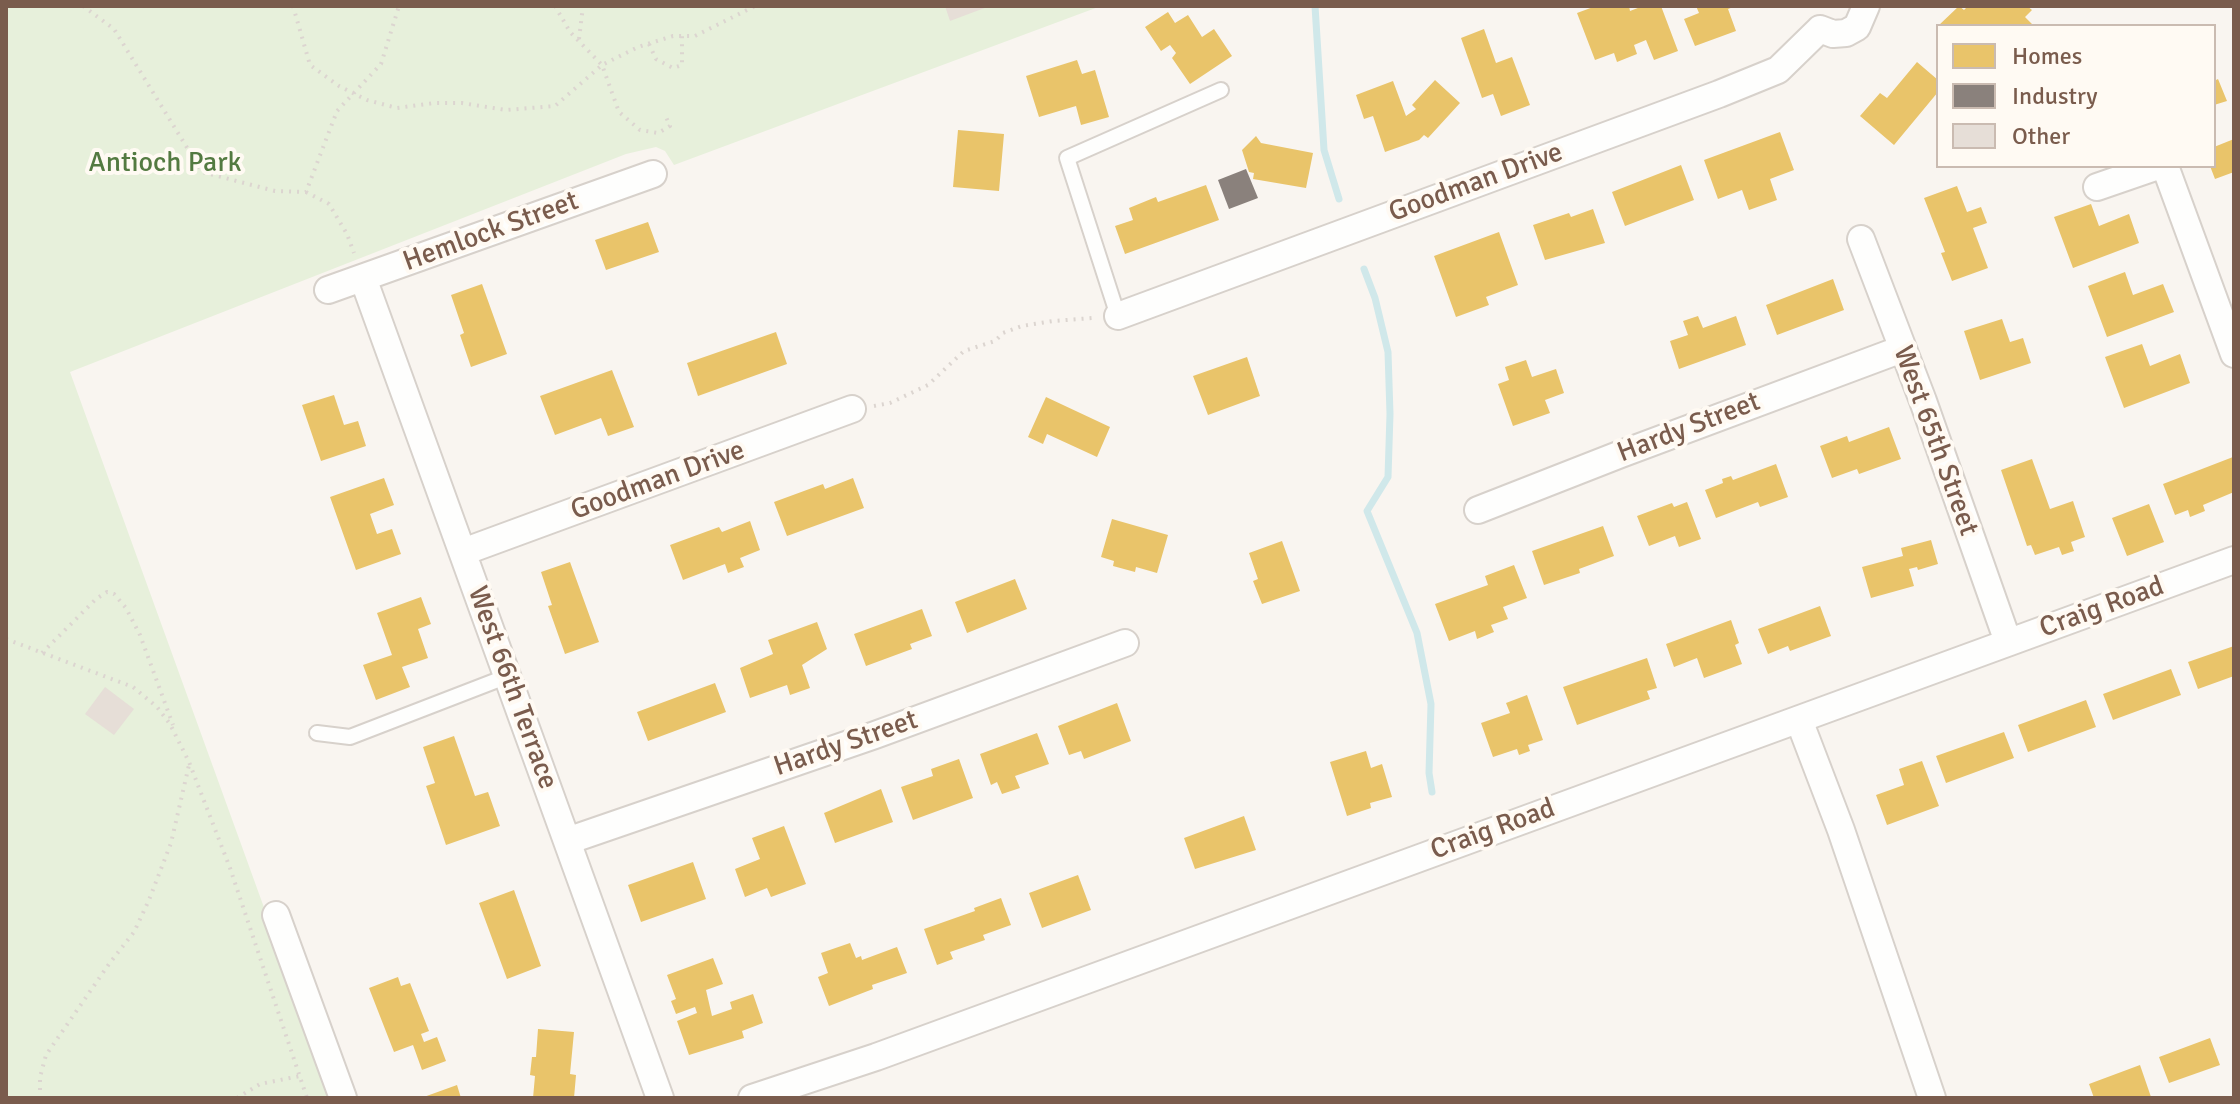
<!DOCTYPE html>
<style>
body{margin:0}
#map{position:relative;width:2240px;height:1104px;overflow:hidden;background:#f9f5f0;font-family:Signika,sans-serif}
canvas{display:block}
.frame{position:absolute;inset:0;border:8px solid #7a5c4d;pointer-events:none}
.legend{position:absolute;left:1936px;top:24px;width:280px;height:144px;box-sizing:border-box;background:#fffaf3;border:2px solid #cabbb1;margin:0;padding:10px 14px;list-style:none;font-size:24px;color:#7a5c4d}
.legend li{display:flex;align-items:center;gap:16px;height:40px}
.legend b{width:40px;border:2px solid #cabbb1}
</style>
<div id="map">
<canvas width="2240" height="1104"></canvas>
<div class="frame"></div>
<ul class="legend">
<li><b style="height:22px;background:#e9c46a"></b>Homes</li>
<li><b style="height:22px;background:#8a817c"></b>Industry</li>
<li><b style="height:22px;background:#e6ded7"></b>Other</li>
</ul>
</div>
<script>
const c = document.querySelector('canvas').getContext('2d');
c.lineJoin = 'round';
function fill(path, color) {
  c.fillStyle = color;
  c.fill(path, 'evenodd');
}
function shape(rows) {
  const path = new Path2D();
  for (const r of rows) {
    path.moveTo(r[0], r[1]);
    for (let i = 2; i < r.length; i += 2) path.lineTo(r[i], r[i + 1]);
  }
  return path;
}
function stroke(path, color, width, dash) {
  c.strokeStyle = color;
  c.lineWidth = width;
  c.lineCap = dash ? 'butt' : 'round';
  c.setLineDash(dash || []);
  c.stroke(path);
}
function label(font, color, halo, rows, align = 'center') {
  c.font = font + ' Signika,sans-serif';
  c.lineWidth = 8;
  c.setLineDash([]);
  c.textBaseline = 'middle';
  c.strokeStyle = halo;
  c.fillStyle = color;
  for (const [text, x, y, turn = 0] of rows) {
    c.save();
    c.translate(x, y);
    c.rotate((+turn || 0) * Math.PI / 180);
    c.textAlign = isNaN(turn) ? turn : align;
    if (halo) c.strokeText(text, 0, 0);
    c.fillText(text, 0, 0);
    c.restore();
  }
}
fill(shape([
 [6,6,1101,6,674,165,665,151,656,147,626,154,70,372,333,1098,6,1098]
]), '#e7f0db');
fill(shape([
 [1596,6,1603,8,1629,6,1630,11,1643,6,1661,6,1678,51,1654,60,1646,40,1634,45,1637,54,1617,62,1614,53,1595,60,1577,13],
 [1696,6,1736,6,1728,9,1736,31,1695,46,1684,19,1699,13],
 [1959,6,1964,10,1968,6,2027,6,2032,10,2025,17,2034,26,1938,26],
 [1168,12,1175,23,1188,15,1202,37,1214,29,1232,56,1190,84,1172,58,1176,53,1170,45,1161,51,1145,27],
 [1484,29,1496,63,1512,57,1530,105,1501,116,1493,94,1482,98,1461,38],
 [1077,60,1082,74,1095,70,1109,117,1081,125,1076,106,1039,117,1026,76],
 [1917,62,1938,80,1938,92,1894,145,1860,116,1880,93,1887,98],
 [2218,79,2227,101,2214,105,2214,81],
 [1435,80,1460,103,1428,138,1424,135,1419,140,1385,152,1373,116,1364,119,1356,95,1393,81,1406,116,1416,109,1412,105],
 [958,130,1004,134,999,191,953,187],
 [1780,132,1794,170,1770,179,1777,200,1749,210,1742,190,1718,199,1704,160],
 [1256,136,1261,143,1313,153,1306,188,1253,179,1254,173,1249,172,1242,150],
 [2234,139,2234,172,2215,179,2210,166,2214,166,2214,147],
 [1681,165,1694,200,1625,226,1612,192],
 [1206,185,1219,220,1125,254,1115,226,1133,220,1129,208,1156,197,1158,202],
 [1957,186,1967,212,1981,207,1987,223,1973,228,1988,268,1952,281,1941,253,1945,252,1924,198],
 [2091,204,2099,226,2129,214,2139,243,2073,268,2054,217],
 [1593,209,1605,243,1545,260,1533,225,1569,213,1571,217],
 [648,222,659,252,606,270,595,240],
 [1499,232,1518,285,1486,297,1489,305,1456,317,1434,256],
 [2125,272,2133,295,2163,284,2174,312,2107,337,2088,286],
 [1833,279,1844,310,1777,335,1766,305],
 [482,284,507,354,471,367,460,335,464,333,451,295],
 [1698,316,1703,328,1736,316,1746,345,1679,369,1670,341,1688,335,1683,321],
 [2002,319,2010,342,2023,338,2031,363,1980,380,1964,331],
 [776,332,787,364,698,396,687,363],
 [2142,344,2150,366,2180,354,2190,383,2124,408,2105,357],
 [1247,357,1260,396,1208,415,1193,376],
 [1526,360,1532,377,1556,369,1564,393,1545,400,1550,413,1513,426,1498,384,1509,380,1505,367],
 [612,370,634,427,608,436,601,418,555,435,540,396],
 [334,395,344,425,358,421,366,446,321,461,302,405],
 [1046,397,1110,427,1097,457,1047,434,1043,444,1028,437],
 [1889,427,1901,459,1859,474,1857,469,1832,478,1820,446,1847,436,1849,442],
 [2233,457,2234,492,2203,505,2205,511,2190,517,2188,510,2175,515,2163,484],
 [2032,459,2050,509,2073,501,2085,537,2071,542,2074,551,2062,555,2059,547,2035,555,2031,545,2027,546,2001,470],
 [1776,464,1788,497,1760,507,1758,502,1716,518,1705,490,1723,483,1722,479,1731,476,1733,480],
 [384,478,394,505,370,514,377,534,392,529,401,554,356,570,330,497],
 [853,478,864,508,787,536,774,502,823,484,825,489],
 [1687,502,1701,539,1679,547,1675,536,1649,546,1637,516,1672,503,1674,507],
 [2149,504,2164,542,2127,556,2112,518],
 [1112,519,1168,535,1157,573,1136,567,1135,572,1113,566,1114,561,1101,557],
 [750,521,760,550,740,558,744,567,728,573,725,564,683,580,670,545,719,527,722,532],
 [1603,526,1614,556,1579,569,1580,573,1544,585,1532,551],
 [1931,540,1938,564,1918,570,1917,567,1909,569,1914,586,1871,598,1862,567,1903,556,1901,548],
 [1282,541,1300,591,1262,604,1253,581,1258,579,1249,553],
 [570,562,599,642,565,654,548,606,552,605,541,572],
 [1514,565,1527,598,1503,607,1508,619,1491,625,1494,632,1477,639,1475,631,1449,641,1435,604,1488,585,1485,576],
 [1015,579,1027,609,967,633,955,602],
 [421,597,431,624,418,629,428,658,402,667,410,687,376,700,363,665,392,655,377,613],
 [1820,606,1831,636,1790,651,1788,646,1768,654,1758,629],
 [922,609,932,636,910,644,912,649,866,666,854,634],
 [1731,620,1739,643,1735,645,1742,664,1704,678,1697,658,1674,667,1666,644],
 [817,622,827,649,802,665,810,688,790,695,787,685,750,698,740,668,773,654,768,640],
 [2234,646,2234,676,2198,689,2188,662],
 [1647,658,1657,688,1647,691,1650,699,1577,725,1563,687],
 [2171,669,2181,695,2113,720,2103,694],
 [715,683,726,712,648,741,637,712],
 [1527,695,1543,740,1528,745,1530,751,1519,755,1517,749,1493,757,1481,723,1510,713,1506,703],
 [2086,700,2096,727,2028,752,2018,725],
 [1117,703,1131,741,1084,759,1081,751,1069,755,1058,726],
 [2004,732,2014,758,1946,783,1936,756],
 [1037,733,1049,764,1015,776,1020,788,1002,794,997,782,991,785,980,754],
 [454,736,475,796,488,792,500,826,446,845,426,786,435,783,423,747],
 [1366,751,1371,768,1382,764,1392,797,1370,803,1371,808,1347,816,1330,762],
 [959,759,973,798,913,820,901,787,933,776,931,769],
 [1922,761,1939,806,1887,825,1876,795,1904,785,1899,769],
 [881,789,893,822,835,843,824,813],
 [1244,816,1256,850,1195,869,1184,838],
 [784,826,806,884,771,897,767,888,745,897,735,869,760,859,752,838],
 [693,862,706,899,641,922,628,885],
 [1078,875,1091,910,1042,928,1029,893],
 [514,890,541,966,507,979,479,903],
 [1001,898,1011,925,983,935,985,940,950,952,953,959,937,965,924,929,975,911,974,908],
 [850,943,856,958,861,956,862,960,897,947,907,973,872,985,873,989,829,1006,818,977,828,973,821,953],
 [713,958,723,984,706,990,712,1016,732,1009,730,1002,753,994,763,1023,742,1031,744,1038,689,1055,677,1021,697,1013,695,1007,676,1014,671,1001,676,999,667,975],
 [398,977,401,986,410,983,429,1031,421,1034,424,1042,437,1037,446,1061,422,1070,413,1045,394,1052,369,988],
 [538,1029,574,1032,570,1074,576,1075,574,1098,533,1098,535,1076,530,1075,532,1057,536,1057],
 [2210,1038,2220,1065,2169,1083,2159,1057],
 [2140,1065,2151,1097,2094,1098,2089,1084],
 [457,1085,461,1098,421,1098]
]), '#e9c46a');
fill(shape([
 [1246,169,1258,198,1229,209,1218,180]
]), '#8a817c');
stroke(shape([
 [1315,6,1324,150,1339,199],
 [1364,269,1375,298,1388,352,1390,414,1388,477,1367,511,1417,633,1431,704,1429,773,1432,792]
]), '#d0e8ea', 7);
fill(shape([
 [945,6,990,6,950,21],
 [105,687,134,709,114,735,85,714]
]), '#e6ded7');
const service = shape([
 [1118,316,1067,158,1221,90],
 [317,733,350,737,508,676]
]);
const minor = shape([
 [1820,29,1833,34,1846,33,1857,27,1866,6],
 [2165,166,2234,354],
 [2097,187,2158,166],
 [1861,239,1923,401,2008,642],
 [363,278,660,1098],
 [328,290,653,174],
 [1118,316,1719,94,1778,70,1820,29],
 [1478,510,1621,454,1902,349],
 [463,552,852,409],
 [1799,720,1841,830,1932,1098],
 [567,841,875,735,1125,643],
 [276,915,343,1098],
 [752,1098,876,1057,2234,560]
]);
stroke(service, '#d7d1cb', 18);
stroke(minor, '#d7d1cb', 30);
stroke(shape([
 [83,6,114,29,202,172,275,191,306,192,337,111,381,64,399,6],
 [293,6,310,65,339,86,367,100,397,108,434,103,462,103,506,110,555,106,602,65,638,47,673,36,695,36,755,6],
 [555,6,570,32,602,65,619,112,640,130,658,133,670,126,666,117],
 [579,39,583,6],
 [649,44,656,59,673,68,682,65,682,36],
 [306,192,329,204,347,234,354,253],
 [874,406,890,403,928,385,964,351,995,341,1003,333,1022,326,1053,321,1093,318],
 [6,639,133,687,157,707,170,724,189,762,230,868,307,1098],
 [42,653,96,599,107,592,114,594,126,608,140,635,173,725],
 [40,1098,40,1077,46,1055,109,964,134,932,149,900,171,843,189,765],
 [237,1098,260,1084,300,1076]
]), '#dcd5d0', 4, [2, 6]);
stroke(service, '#fefefd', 14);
stroke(minor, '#fefefd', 26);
label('28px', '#537a41', '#fffaf3', [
 ["Antioch Park",165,164]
]);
label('28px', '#7a5c4d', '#fffaf3', [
 ["Goodman Drive",1476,183,-20],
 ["Hemlock Street",491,232,-20],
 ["Hardy Street",1689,428,-21],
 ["West 65th Street",1935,441,70],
 ["Goodman Drive",658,481,-20],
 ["Craig Road",2102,608,-20],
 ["West 66th Terrace",512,688,70],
 ["Hardy Street",846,744,-19],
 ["Craig Road",1493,830,-20]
]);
</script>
